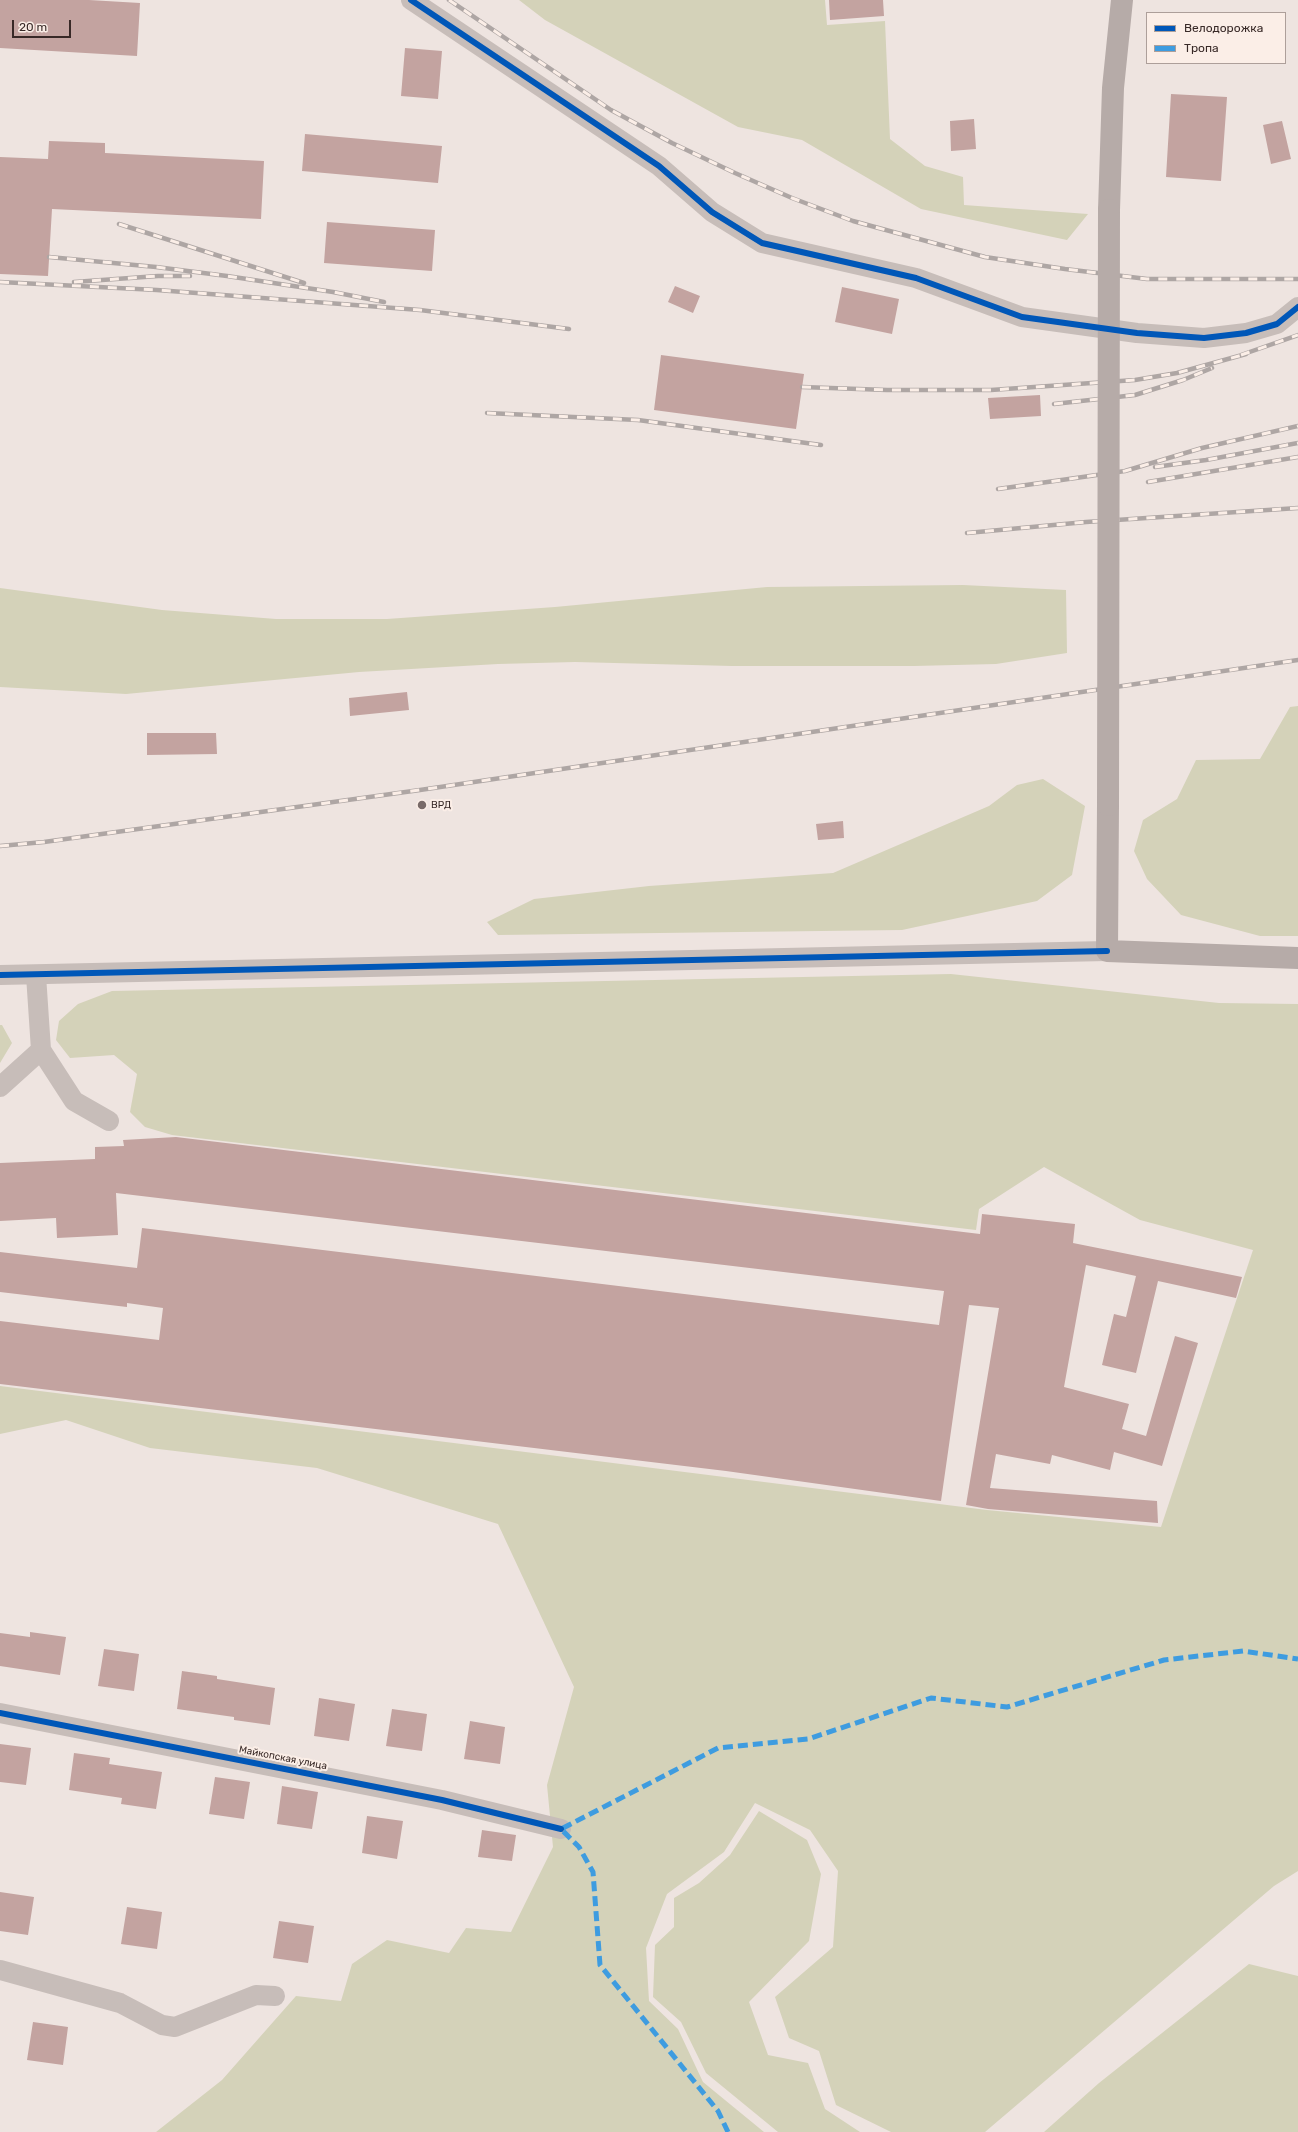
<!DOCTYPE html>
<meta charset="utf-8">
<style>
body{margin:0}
#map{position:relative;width:1298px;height:2132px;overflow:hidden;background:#eee4e0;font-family:Rubik,sans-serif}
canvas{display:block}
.legend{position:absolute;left:1146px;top:12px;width:140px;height:52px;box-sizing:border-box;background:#fbeee7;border:1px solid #ad9f9a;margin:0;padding:5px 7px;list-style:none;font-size:12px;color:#382927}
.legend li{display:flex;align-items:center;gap:8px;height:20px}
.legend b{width:20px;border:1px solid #ad9f9a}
.scale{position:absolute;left:12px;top:20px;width:59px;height:18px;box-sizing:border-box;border:2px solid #382927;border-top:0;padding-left:5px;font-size:12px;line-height:14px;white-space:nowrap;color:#382927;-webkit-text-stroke:3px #fbeee7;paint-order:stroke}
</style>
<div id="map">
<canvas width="1298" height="2132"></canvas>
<ul class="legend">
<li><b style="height:5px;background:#0057b8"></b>Велодорожка</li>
<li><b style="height:5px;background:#3e9ce0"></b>Тропа</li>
</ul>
<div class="scale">20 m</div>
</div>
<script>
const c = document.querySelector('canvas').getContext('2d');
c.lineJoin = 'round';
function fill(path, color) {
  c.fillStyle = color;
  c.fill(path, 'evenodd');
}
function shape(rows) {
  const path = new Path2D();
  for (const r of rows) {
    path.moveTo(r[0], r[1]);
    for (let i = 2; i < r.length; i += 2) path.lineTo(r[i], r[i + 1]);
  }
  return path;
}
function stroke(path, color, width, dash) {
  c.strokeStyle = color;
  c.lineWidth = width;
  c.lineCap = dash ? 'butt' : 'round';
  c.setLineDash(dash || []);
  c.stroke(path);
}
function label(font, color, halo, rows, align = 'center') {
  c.font = font + ' Rubik,sans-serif';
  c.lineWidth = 4;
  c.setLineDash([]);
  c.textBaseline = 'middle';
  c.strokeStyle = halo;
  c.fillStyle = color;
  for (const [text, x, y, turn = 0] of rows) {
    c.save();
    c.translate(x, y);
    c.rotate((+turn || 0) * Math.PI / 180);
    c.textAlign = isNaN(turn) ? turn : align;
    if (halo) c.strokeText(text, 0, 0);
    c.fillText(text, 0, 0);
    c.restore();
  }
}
fill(shape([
 [519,0,825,0,827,25,885,21,890,139,925,166,963,177,964,205,1088,214,1067,240,921,209,802,140,738,127,545,20],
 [963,585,1066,590,1067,653,996,664,914,666,732,666,575,662,498,664,359,672,126,694,0,687,0,588,162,610,276,619,387,619,555,607,767,587],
 [1298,706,1298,936,1260,936,1181,915,1147,879,1134,851,1143,820,1177,799,1196,760,1260,759,1290,707],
 [1043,779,1085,806,1072,875,1037,901,902,930,498,935,487,922,534,899,649,886,833,873,989,806,1017,785],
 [951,974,1219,1003,1298,1004,1298,1871,1274,1886,985,2132,891,2132,836,2105,819,2051,789,2038,775,1997,833,1947,838,1871,810,1830,755,1803,724,1852,667,1894,646,1948,649,2001,678,2029,703,2082,764,2132,156,2132,222,2080,296,1996,341,2001,352,1964,387,1940,449,1953,466,1928,511,1932,553,1847,547,1785,574,1687,498,1524,317,1468,150,1448,66,1420,0,1434,0,1386,987,1510,1161,1527,1253,1250,1140,1220,1044,1167,979,1209,976,1230,172,1135,145,1127,130,1112,137,1074,114,1055,70,1058,56,1040,59,1021,78,1004,112,991],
 [0,1025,2,1025,12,1043,0,1063],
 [759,1811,807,1840,821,1874,809,1941,749,2002,768,2055,808,2063,825,2109,860,2132,778,2132,706,2073,681,2022,653,1997,655,1945,674,1927,674,1898,699,1883,730,1855],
 [1249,1964,1298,1976,1298,2132,1044,2132,1099,2083]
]), '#d4d2b9');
fill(shape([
 [0,0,89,0,140,3,137,56,0,48],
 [829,0,883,0,884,16,830,20],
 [405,48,442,51,438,99,401,96],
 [1171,94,1227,97,1221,181,1166,177],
 [974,119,976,149,951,151,950,121],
 [1282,121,1291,159,1271,164,1263,125],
 [305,134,442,146,438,183,302,171],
 [49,141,105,143,105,153,264,161,261,219,52,209,48,276,0,274,0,157,48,159],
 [327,222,435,230,432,271,324,263],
 [675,286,700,296,693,313,668,302],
 [842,287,899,299,892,334,835,322],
 [661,355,804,374,796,429,654,410],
 [1040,395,1041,416,990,419,988,398],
 [407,692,409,710,350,716,349,698],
 [147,733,216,733,217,754,147,755],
 [843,821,844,838,818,840,816,824],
 [176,1137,980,1234,982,1214,1075,1224,1073,1243,1242,1277,1236,1298,1158,1281,1136,1373,1102,1365,1114,1314,1126,1317,1136,1276,1086,1265,1064,1387,1129,1404,1122,1429,1146,1436,1175,1336,1198,1343,1162,1466,1114,1452,1110,1470,1052,1455,1050,1464,996,1454,990,1488,1157,1501,1158,1523,988,1509,966,1505,999,1308,969,1305,941,1501,726,1471,0,1384,0,1321,159,1340,163,1308,127,1303,127,1307,0,1292,0,1252,137,1268,142,1228,939,1325,944,1291,116,1193,118,1235,57,1238,56,1218,0,1221,0,1163,95,1159,95,1147,124,1146,123,1140],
 [30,1632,66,1637,60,1675,0,1666,0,1633,30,1637],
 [104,1649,139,1654,134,1691,98,1686],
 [182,1671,217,1676,217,1679,275,1688,270,1725,234,1720,234,1717,177,1709],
 [319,1698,355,1704,349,1741,314,1736],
 [392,1709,427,1714,422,1751,386,1746],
 [470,1721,505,1727,500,1764,464,1759],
 [0,1744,31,1748,26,1785,0,1782],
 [74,1753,110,1758,109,1764,162,1772,156,1809,121,1804,122,1798,69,1790],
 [215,1777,250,1782,244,1819,209,1814],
 [282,1786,318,1792,312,1829,277,1824],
 [367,1816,403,1821,397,1859,362,1853],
 [482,1830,516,1835,512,1861,478,1857],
 [0,1892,34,1897,28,1935,0,1931],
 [127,1907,162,1912,157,1949,121,1944],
 [279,1921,314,1926,308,1963,273,1958],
 [33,2022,68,2027,63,2065,27,2060]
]), '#c3a3a0');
stroke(shape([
 [411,0,659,166,712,212,762,243,916,278,1022,317,1137,333,1204,338,1246,333,1277,324,1298,307],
 [0,975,1107,951],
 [41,1050,74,1101,109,1121],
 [0,1087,41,1050,36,975],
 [0,1713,442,1800,561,1829],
 [0,1970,120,2003,162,2025,175,2027,256,1995,275,1996]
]), '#c7bdb9', 20);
stroke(shape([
 [1109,210,1113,88,1122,0],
 [1108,805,1107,951,1298,958]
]), '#b6aba8', 22);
const rail = shape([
 [449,0,611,110,672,143,735,173,792,198,853,221,985,257,1065,269,1147,279,1298,279],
 [119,224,304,283],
 [49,257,156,267,227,276,333,292,384,302],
 [0,282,157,290,420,310,569,329],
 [74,282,158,276,190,276],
 [1241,355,1298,335],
 [802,387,887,390,991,390,1135,380,1177,373,1246,354],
 [1054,404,1135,395,1183,380,1212,368],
 [487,413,638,420,821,445],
 [1155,467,1206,460,1298,443],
 [1148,482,1298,457],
 [998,489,1125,471,1202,448,1298,426],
 [967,533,1086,522,1298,508],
 [0,846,44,842,420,790,1298,660]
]);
stroke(rail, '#aea6a4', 4.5);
stroke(rail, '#fbeee7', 3, [9]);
stroke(shape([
 [1108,805,1109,210]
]), '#b6aba8', 22);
stroke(shape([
 [728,2132,718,2111,600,1965,593,1872,579,1847,561,1829,718,1748,808,1739,931,1698,1007,1707,1164,1660,1243,1651,1298,1659]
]), '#3e9ce0', 5, [10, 5]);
stroke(shape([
 [411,0,659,166,712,212,762,243,916,278,1022,317,1137,333,1204,338,1246,333,1277,324,1298,307],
 [0,975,1107,951],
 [0,1713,442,1800,561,1829]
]), '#0057b8', 6);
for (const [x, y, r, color] of [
 [422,805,5,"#786a68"]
]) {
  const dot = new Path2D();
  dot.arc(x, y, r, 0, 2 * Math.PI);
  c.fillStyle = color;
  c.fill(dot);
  stroke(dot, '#fbeee7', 1.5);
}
label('10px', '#382927', '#fbeee7', [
 ["ВРД",431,805]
], 'left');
label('10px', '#382927', '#fbeee7', [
 ["Майкопская улица",283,1758,11]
]);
</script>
